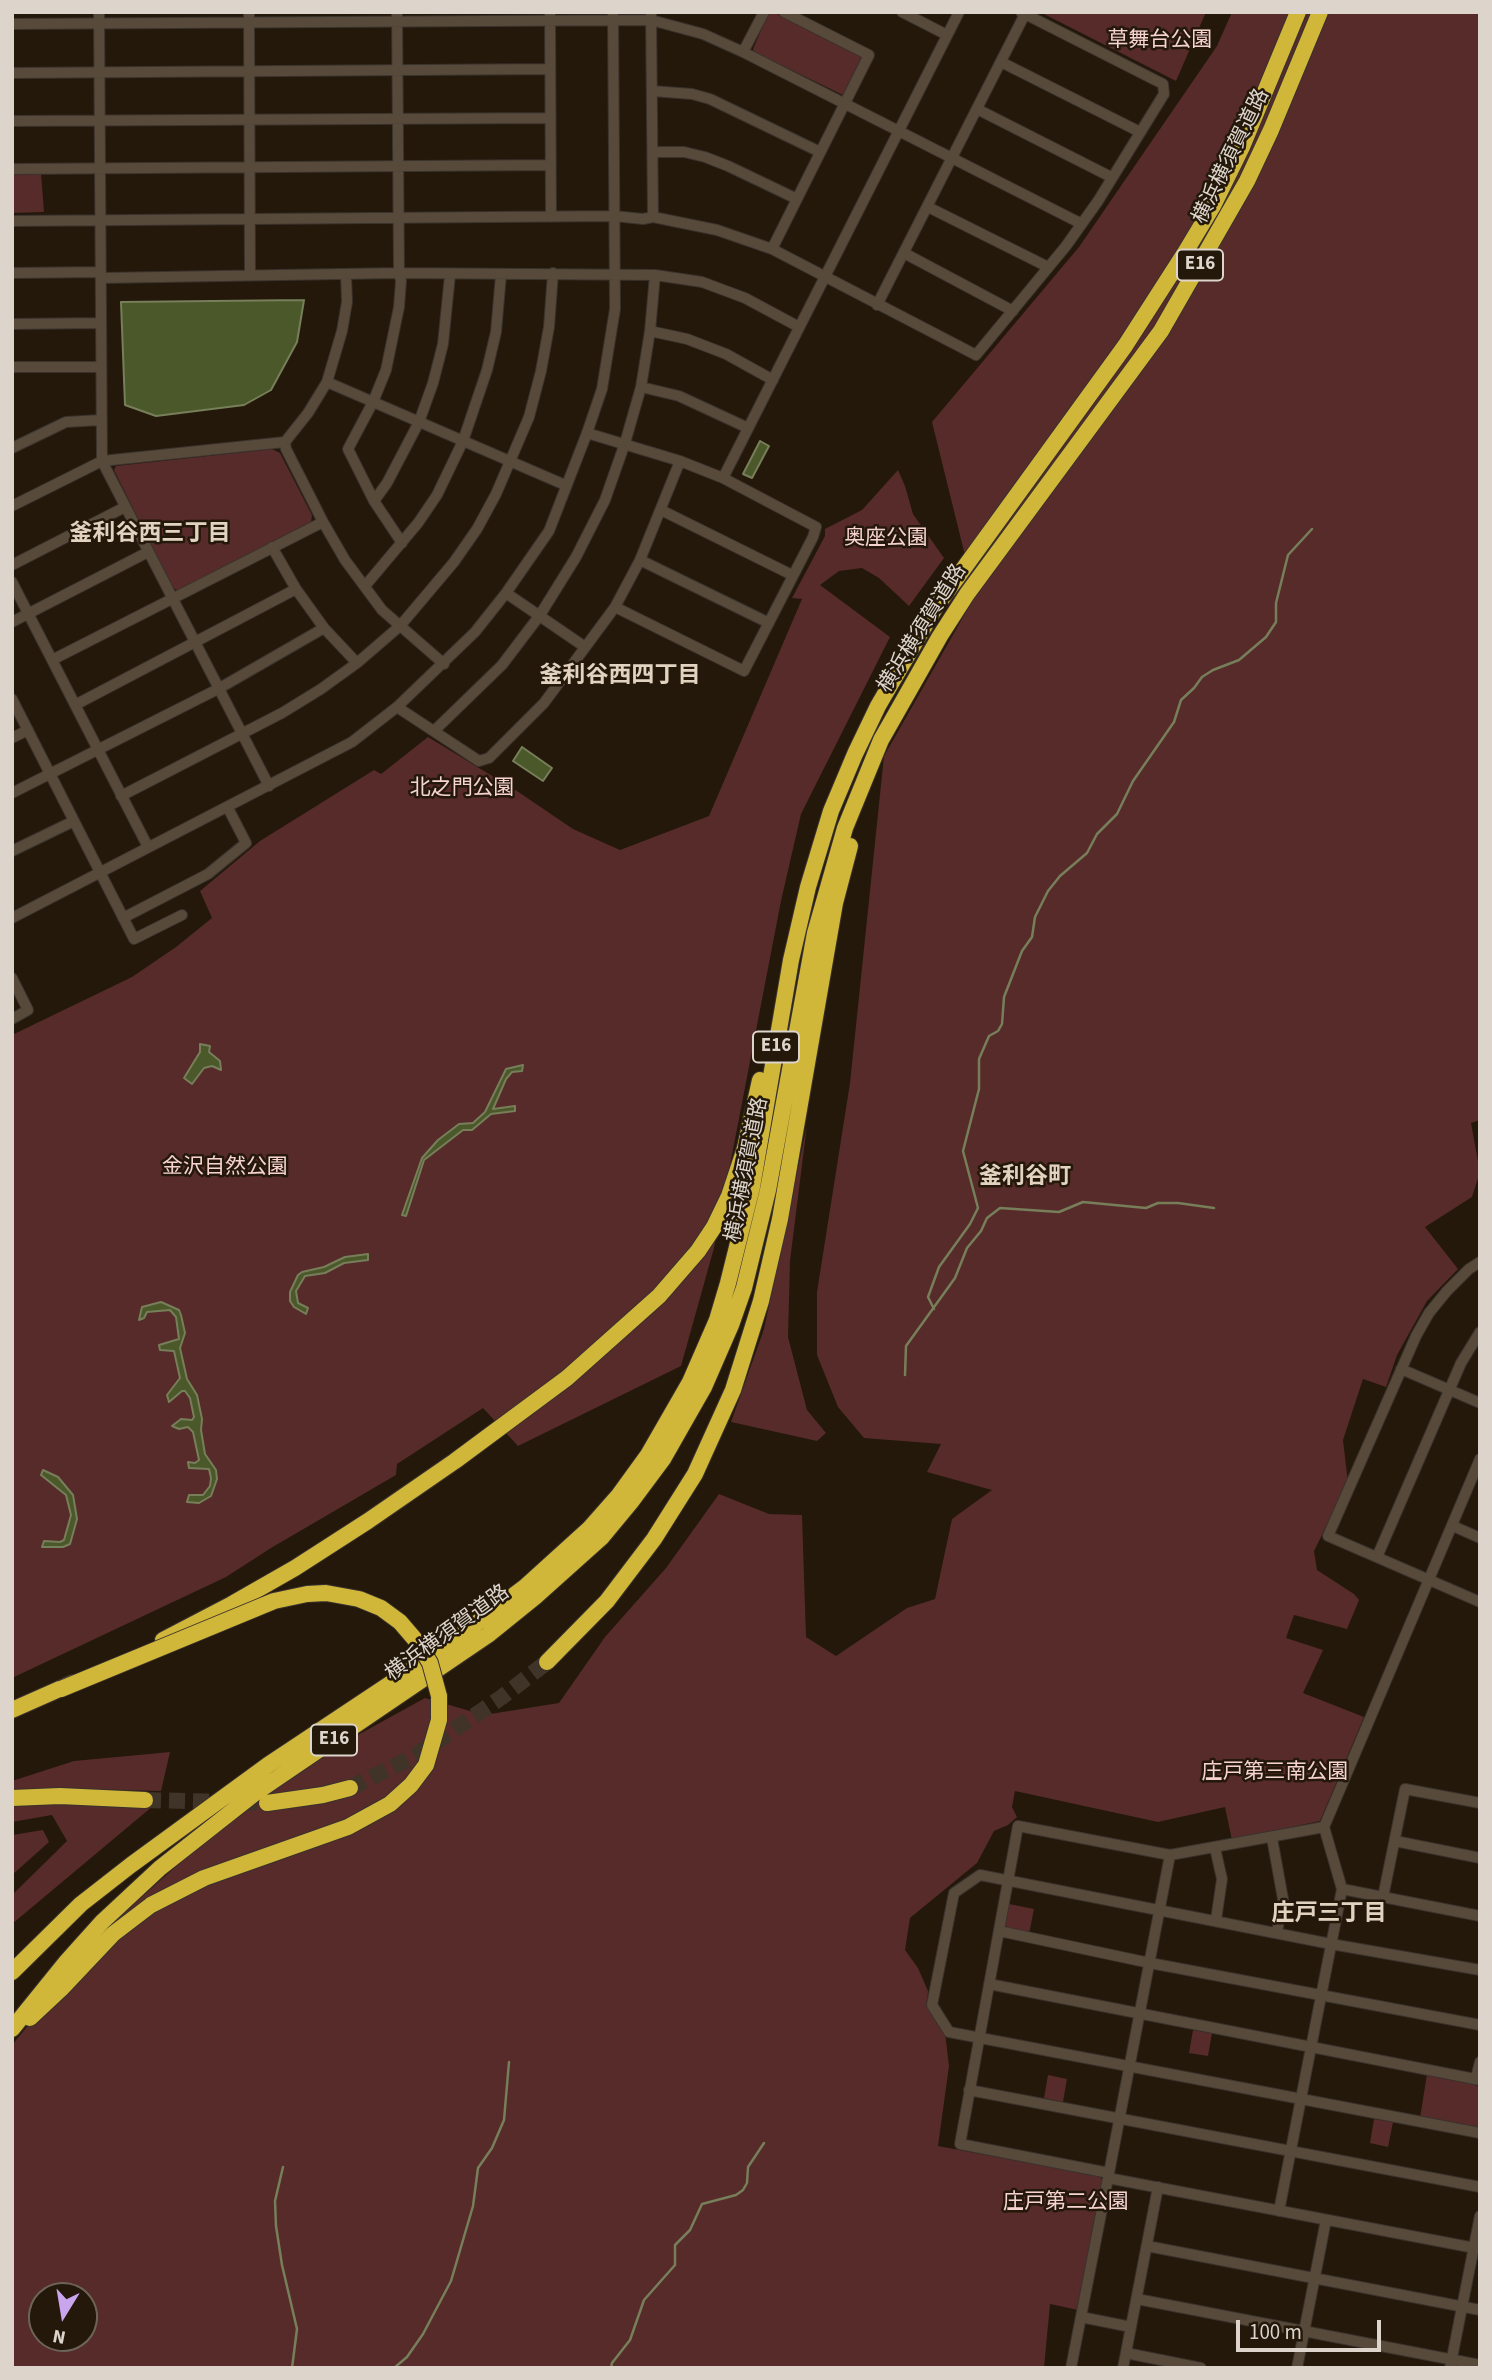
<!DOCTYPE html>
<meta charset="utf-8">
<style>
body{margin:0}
#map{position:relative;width:1492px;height:2380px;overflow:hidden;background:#23180a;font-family:"Source Sans 3",sans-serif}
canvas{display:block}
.frame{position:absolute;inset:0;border:14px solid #ddd5cc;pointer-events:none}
.north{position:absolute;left:28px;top:2282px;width:70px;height:70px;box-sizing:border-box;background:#23180a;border:2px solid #6d6458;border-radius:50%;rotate:191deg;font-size:19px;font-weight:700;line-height:28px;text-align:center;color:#ddd5cc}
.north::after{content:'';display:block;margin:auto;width:24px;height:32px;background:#c9a5ee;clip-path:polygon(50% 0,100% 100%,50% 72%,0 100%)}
.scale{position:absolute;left:1236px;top:2320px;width:145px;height:32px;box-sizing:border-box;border:4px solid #ddd5cc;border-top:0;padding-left:9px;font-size:21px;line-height:24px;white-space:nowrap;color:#ddd5cc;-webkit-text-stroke:5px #23180a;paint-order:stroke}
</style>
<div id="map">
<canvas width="1492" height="2380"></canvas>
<div class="frame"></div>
<div class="north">N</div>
<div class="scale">100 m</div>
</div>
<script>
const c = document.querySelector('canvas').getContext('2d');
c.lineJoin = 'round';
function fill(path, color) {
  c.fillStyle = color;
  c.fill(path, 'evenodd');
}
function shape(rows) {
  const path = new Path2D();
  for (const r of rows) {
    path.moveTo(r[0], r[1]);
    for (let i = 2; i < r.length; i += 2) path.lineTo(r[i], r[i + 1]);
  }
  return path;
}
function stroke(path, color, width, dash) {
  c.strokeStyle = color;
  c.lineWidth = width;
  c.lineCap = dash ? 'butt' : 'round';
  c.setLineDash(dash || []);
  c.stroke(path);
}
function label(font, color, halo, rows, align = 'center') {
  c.font = font + ' "Source Sans 3","Noto Sans JP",sans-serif';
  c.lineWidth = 5;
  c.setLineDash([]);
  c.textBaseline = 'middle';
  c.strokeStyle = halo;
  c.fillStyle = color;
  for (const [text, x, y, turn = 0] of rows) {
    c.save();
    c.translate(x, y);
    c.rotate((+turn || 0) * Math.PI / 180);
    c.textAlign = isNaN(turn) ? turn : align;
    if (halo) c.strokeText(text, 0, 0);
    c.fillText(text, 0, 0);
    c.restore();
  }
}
fill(shape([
 [769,12,773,12,862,56,862,61,845,96,754,52,753,49],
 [1040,12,1206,12,1176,81],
 [1232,12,1480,12,1480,1120,1471,1123,1480,1172,1472,1197,1425,1227,1458,1269,1427,1301,1397,1355,1386,1387,1363,1379,1343,1440,1348,1483,1314,1551,1317,1570,1354,1594,1359,1600,1347,1629,1294,1615,1286,1638,1323,1650,1303,1693,1364,1717,1320,1821,1232,1840,1225,1807,1158,1822,1015,1791,1012,1807,1017,1817,1008,1825,994,1831,977,1863,910,1918,905,1950,918,1968,928,1991,927,2006,945,2032,949,2066,938,2146,1100,2176,1103,2181,1078,2310,1050,2304,1044,2368,12,2368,12,2045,109,1926,198,1847,277,1788,345,1742,425,1698,484,1715,559,1703,605,1637,666,1568,719,1494,769,1514,802,1515,806,1637,836,1656,907,1608,935,1599,952,1519,992,1490,927,1472,941,1444,864,1438,838,1407,817,1355,817,1292,850,1083,884,756,975,596,932,422,1079,247,1217,46],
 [42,2296,84,2296,84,2338,42,2338],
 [12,173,41,173,44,212,12,213],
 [272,449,280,453,312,515,311,523,180,591,172,588,114,470,116,466],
 [898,470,905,486,913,514,944,558,909,606,879,578,862,568,839,571,820,585,890,637,801,814,781,901,714,1248,681,1366,518,1446,483,1408,397,1464,396,1475,271,1548,226,1577,12,1678,12,1035,132,977,176,947,212,918,200,891,260,841,374,770,381,774,428,737,517,791,573,829,620,850,709,816,802,599,792,598,825,536,825,529,862,510],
 [807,1125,790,1261,788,1337,807,1410,826,1433,817,1441,731,1422,764,1329],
 [170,1752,161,1791,82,1789,12,1792,12,1781,74,1761],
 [40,1801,153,1806,12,1924,12,1895,67,1841,52,1815,12,1822,12,1804],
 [43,1830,49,1842,12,1875,12,1835],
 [1009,1904,1034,1909,1029,1934,1008,1930,1005,1924],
 [1193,2030,1212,2033,1208,2056,1189,2053],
 [1427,2074,1470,2081,1480,2088,1480,2129,1420,2118],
 [1048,2075,1067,2079,1063,2102,1044,2098],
 [1374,2119,1393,2122,1388,2147,1370,2143]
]), '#562b2a');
const water = shape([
 [304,300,297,342,271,390,244,405,156,416,125,405,121,302,304,300],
 [760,441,769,446,752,478,743,474,760,441],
 [522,747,552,768,543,781,513,761,522,747],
 [200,1044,210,1046,209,1052,220,1061,221,1070,212,1066,204,1068,192,1084,184,1078,200,1052,200,1044],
 [523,1065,522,1071,512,1072,506,1079,493,1109,515,1106,515,1111,491,1114,472,1130,463,1130,424,1160,406,1216,402,1215,422,1158,438,1140,459,1124,473,1123,485,1112,506,1069,523,1065],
 [368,1254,368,1260,344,1263,325,1273,305,1276,296,1291,298,1303,308,1308,306,1314,294,1307,290,1301,290,1292,298,1275,302,1272,324,1267,345,1257,368,1254],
 [161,1302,179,1310,181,1315,185,1333,180,1348,187,1379,197,1395,202,1419,201,1430,205,1454,216,1470,217,1479,211,1496,199,1503,187,1502,189,1495,203,1495,210,1486,211,1478,209,1469,189,1468,188,1462,195,1463,199,1460,193,1432,188,1427,179,1429,172,1426,181,1419,192,1420,194,1417,190,1398,185,1391,182,1391,169,1402,167,1395,180,1378,174,1351,160,1350,159,1345,179,1339,176,1317,170,1310,147,1312,144,1318,139,1320,142,1307,161,1302],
 [43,1470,58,1477,73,1495,77,1519,70,1544,63,1547,42,1547,44,1541,60,1542,64,1540,71,1515,66,1495,41,1475,43,1470]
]);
fill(water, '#4b5829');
stroke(water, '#777e5a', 2);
stroke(shape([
 [934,1309,928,1297,939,1267,970,1224,978,1208,963,1151,979,1089,979,1059,989,1036,998,1031,1002,1024,1004,997,1022,951,1032,937,1035,917,1048,891,1060,876,1087,853,1097,834,1117,814,1133,781,1174,722,1181,700,1194,688,1202,677,1213,670,1239,660,1266,637,1276,622,1276,603,1288,555,1312,529],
 [905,1375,906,1346,955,1278,967,1248,981,1231,987,1218,1000,1208,1059,1212,1083,1202,1146,1208,1158,1203,1178,1203,1214,1208],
 [283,2167,275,2201,276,2226,282,2265,297,2329,292,2368],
 [394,2368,407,2357,423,2334,451,2281,473,2206,478,2168,492,2148,504,2120,509,2062],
 [611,2368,612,2363,630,2340,644,2300,675,2265,675,2245,690,2230,702,2204,736,2195,743,2190,747,2183,748,2167,764,2143]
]), '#777e5a', 2.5);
stroke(shape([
 [350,1788,415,1756,502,1697,547,1662],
 [145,1800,267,1803]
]), '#3f3427', 16, [16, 8]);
const minor = shape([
 [99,12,102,461,269,786],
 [249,12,250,275],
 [397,12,399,273,401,281,399,307,386,370,373,402,348,449,374,501,402,543],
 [550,12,551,217],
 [651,12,653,217],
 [902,12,947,35],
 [12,24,651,20,703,34,743,52,1080,223],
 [743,52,764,12],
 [1001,62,1140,132],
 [12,73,550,69],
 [652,91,692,94,710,99,820,152],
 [977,109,1111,177],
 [12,121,550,118],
 [653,152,684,152,705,157,728,166,797,199],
 [12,169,550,165],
 [928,207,1048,267],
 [12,221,614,216,643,219,653,217,717,230,772,249,976,355,1066,246,1098,201,1164,94,1163,84,1021,12],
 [772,249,869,55,784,12],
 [904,253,1013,311],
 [12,273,100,272],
 [346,275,347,302,342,331,327,382,308,413,285,442,286,449,323,522,345,560,382,610,444,664],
 [102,278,399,273,655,275,702,282,745,298,799,327],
 [877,305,1026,12],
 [12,324,100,323],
 [650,331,687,339,726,354,773,380],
 [12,367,101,367],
 [327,382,565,485],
 [641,387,679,396,748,428],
 [587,433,680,461,723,478,816,527,813,537,744,671,615,607],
 [12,448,66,422,101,420],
 [723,478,959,12],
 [374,501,387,483,419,422,433,383,443,344,450,275],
 [12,506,102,461,285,442],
 [661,510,792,575],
 [272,547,296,589,324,628,357,663],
 [640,560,769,623],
 [12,565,125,507],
 [12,582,148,847],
 [365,586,418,523,437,495,463,441,487,370,496,332,501,275],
 [506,593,585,647],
 [12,622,148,552],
 [52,660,323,522],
 [12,699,134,939,182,915],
 [75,705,296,589],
 [397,707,479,761,489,758,544,703,615,607,640,560,680,461],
 [434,731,502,665,540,615,576,557,605,500,625,443,641,387,650,331,655,275],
 [12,738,28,730],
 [12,793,218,689,324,628],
 [121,796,282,713,321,689,357,663,400,626,454,562,477,529,496,494,529,417,541,371,549,327,553,273],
 [12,851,74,821],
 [12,918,352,742,397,707,475,632,506,593,549,531,587,433,602,389,615,309,613,12],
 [123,918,208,874,246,843,228,808],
 [12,978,28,1010,12,1019],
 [1480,1262,1469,1269,1447,1291,1429,1313,1416,1336,1328,1536,1480,1602],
 [1401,1369,1480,1403],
 [1453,1526,1480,1538],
 [1377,1557,1461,1363,1480,1332],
 [1324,1827,1342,1889,1480,1916],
 [1272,1838,1283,1899,1277,1932],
 [1395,1841,1480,1858],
 [1215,1848,1222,1879,1216,1920],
 [1170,1855,1018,1826,960,2144,1109,2173,1108,2178,1480,2249],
 [1383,1897,1405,1789,1480,1803],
 [999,1931,1150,1963,1480,2025],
 [1480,1970,1331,1944,980,1875,954,1893,932,2005,949,2032,1480,2133],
 [989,1984,1480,2080],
 [1476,2078,1480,2062],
 [969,2090,1480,2187],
 [1109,2173,1170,1855,1324,1827,1480,1459],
 [1279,2211,1342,1889],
 [1147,2246,1480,2310],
 [1137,2299,1480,2365],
 [1081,2317,1131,2327],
 [1126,2353,1201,2368],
 [1071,2368,1108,2178],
 [1123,2368,1158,2187],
 [1297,2368,1326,2220],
 [1450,2368,1480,2216]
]);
const highway = shape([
 [163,1640,232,1604,295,1568,368,1521,455,1461,567,1378,659,1296,698,1251,714,1227,729,1196,745,1148,760,1080],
 [547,1662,607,1601,654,1539,695,1474,733,1390,761,1301,780,1219,835,903,850,846],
 [12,1710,73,1683],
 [12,1798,60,1796,145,1800],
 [267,1803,323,1795,350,1788],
 [12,1972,81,1904,131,1865,268,1765,441,1650,525,1587,589,1529,619,1495,648,1455,690,1382,717,1320,728,1283,752,1187,791,960,808,887,831,811,855,754,878,706,935,608,1125,346,1186,251,1213,206,1242,147,1298,12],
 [30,2018,61,1989,113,1934,151,1905,204,1878,348,1827,390,1804,411,1785,426,1765,439,1720,439,1696],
 [12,2029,67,1961,102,1922,160,1868,254,1794,488,1635,535,1597,602,1537,631,1502,663,1459,704,1387,731,1325,744,1288,768,1190,815,933,845,828,881,740,940,636,967,594,1161,331,1247,181,1271,130,1320,12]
]);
stroke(minor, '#3a322d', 12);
stroke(highway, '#3a322d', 18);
stroke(minor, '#574a3b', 10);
stroke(highway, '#d1b739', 16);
const highwayBridge = shape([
 [61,1689,274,1601,307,1594,326,1593,359,1599,381,1608,400,1622,418,1643,430,1663,439,1696]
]);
stroke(highwayBridge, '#3a322d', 18, []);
stroke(highwayBridge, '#d1b739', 16);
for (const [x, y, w] of [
 [1200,265,46],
 [776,1047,46],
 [334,1740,46]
]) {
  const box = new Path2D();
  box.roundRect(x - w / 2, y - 15.5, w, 31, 5);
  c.fillStyle = '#23180a';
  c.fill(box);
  stroke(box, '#ddd5cc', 2);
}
label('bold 19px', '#ddd5cc', null, [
 ["E16",1200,265],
 ["E16",776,1047],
 ["E16",334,1740]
]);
label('21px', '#f6d2d0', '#23180a', [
 ["草舞台公園",1160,41],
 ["奥座公園",886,539],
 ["北之門公園",462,789],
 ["金沢自然公園",225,1168],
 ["庄戸第三南公園",1275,1773],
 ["庄戸第二公園",1066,2203]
]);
label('21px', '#ddd5cc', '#23180a', [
 ["横浜横須賀道路",1232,157,-64],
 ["横浜横須賀道路",923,629,-58],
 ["横浜横須賀道路",748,1170,-79],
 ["横浜横須賀道路",448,1634,-36]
]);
label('bold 23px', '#e2d3c0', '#23180a', [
 ["釜利谷西三丁目",150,535],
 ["釜利谷西四丁目",620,677],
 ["釜利谷町",1025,1178],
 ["庄戸三丁目",1329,1915]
]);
</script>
